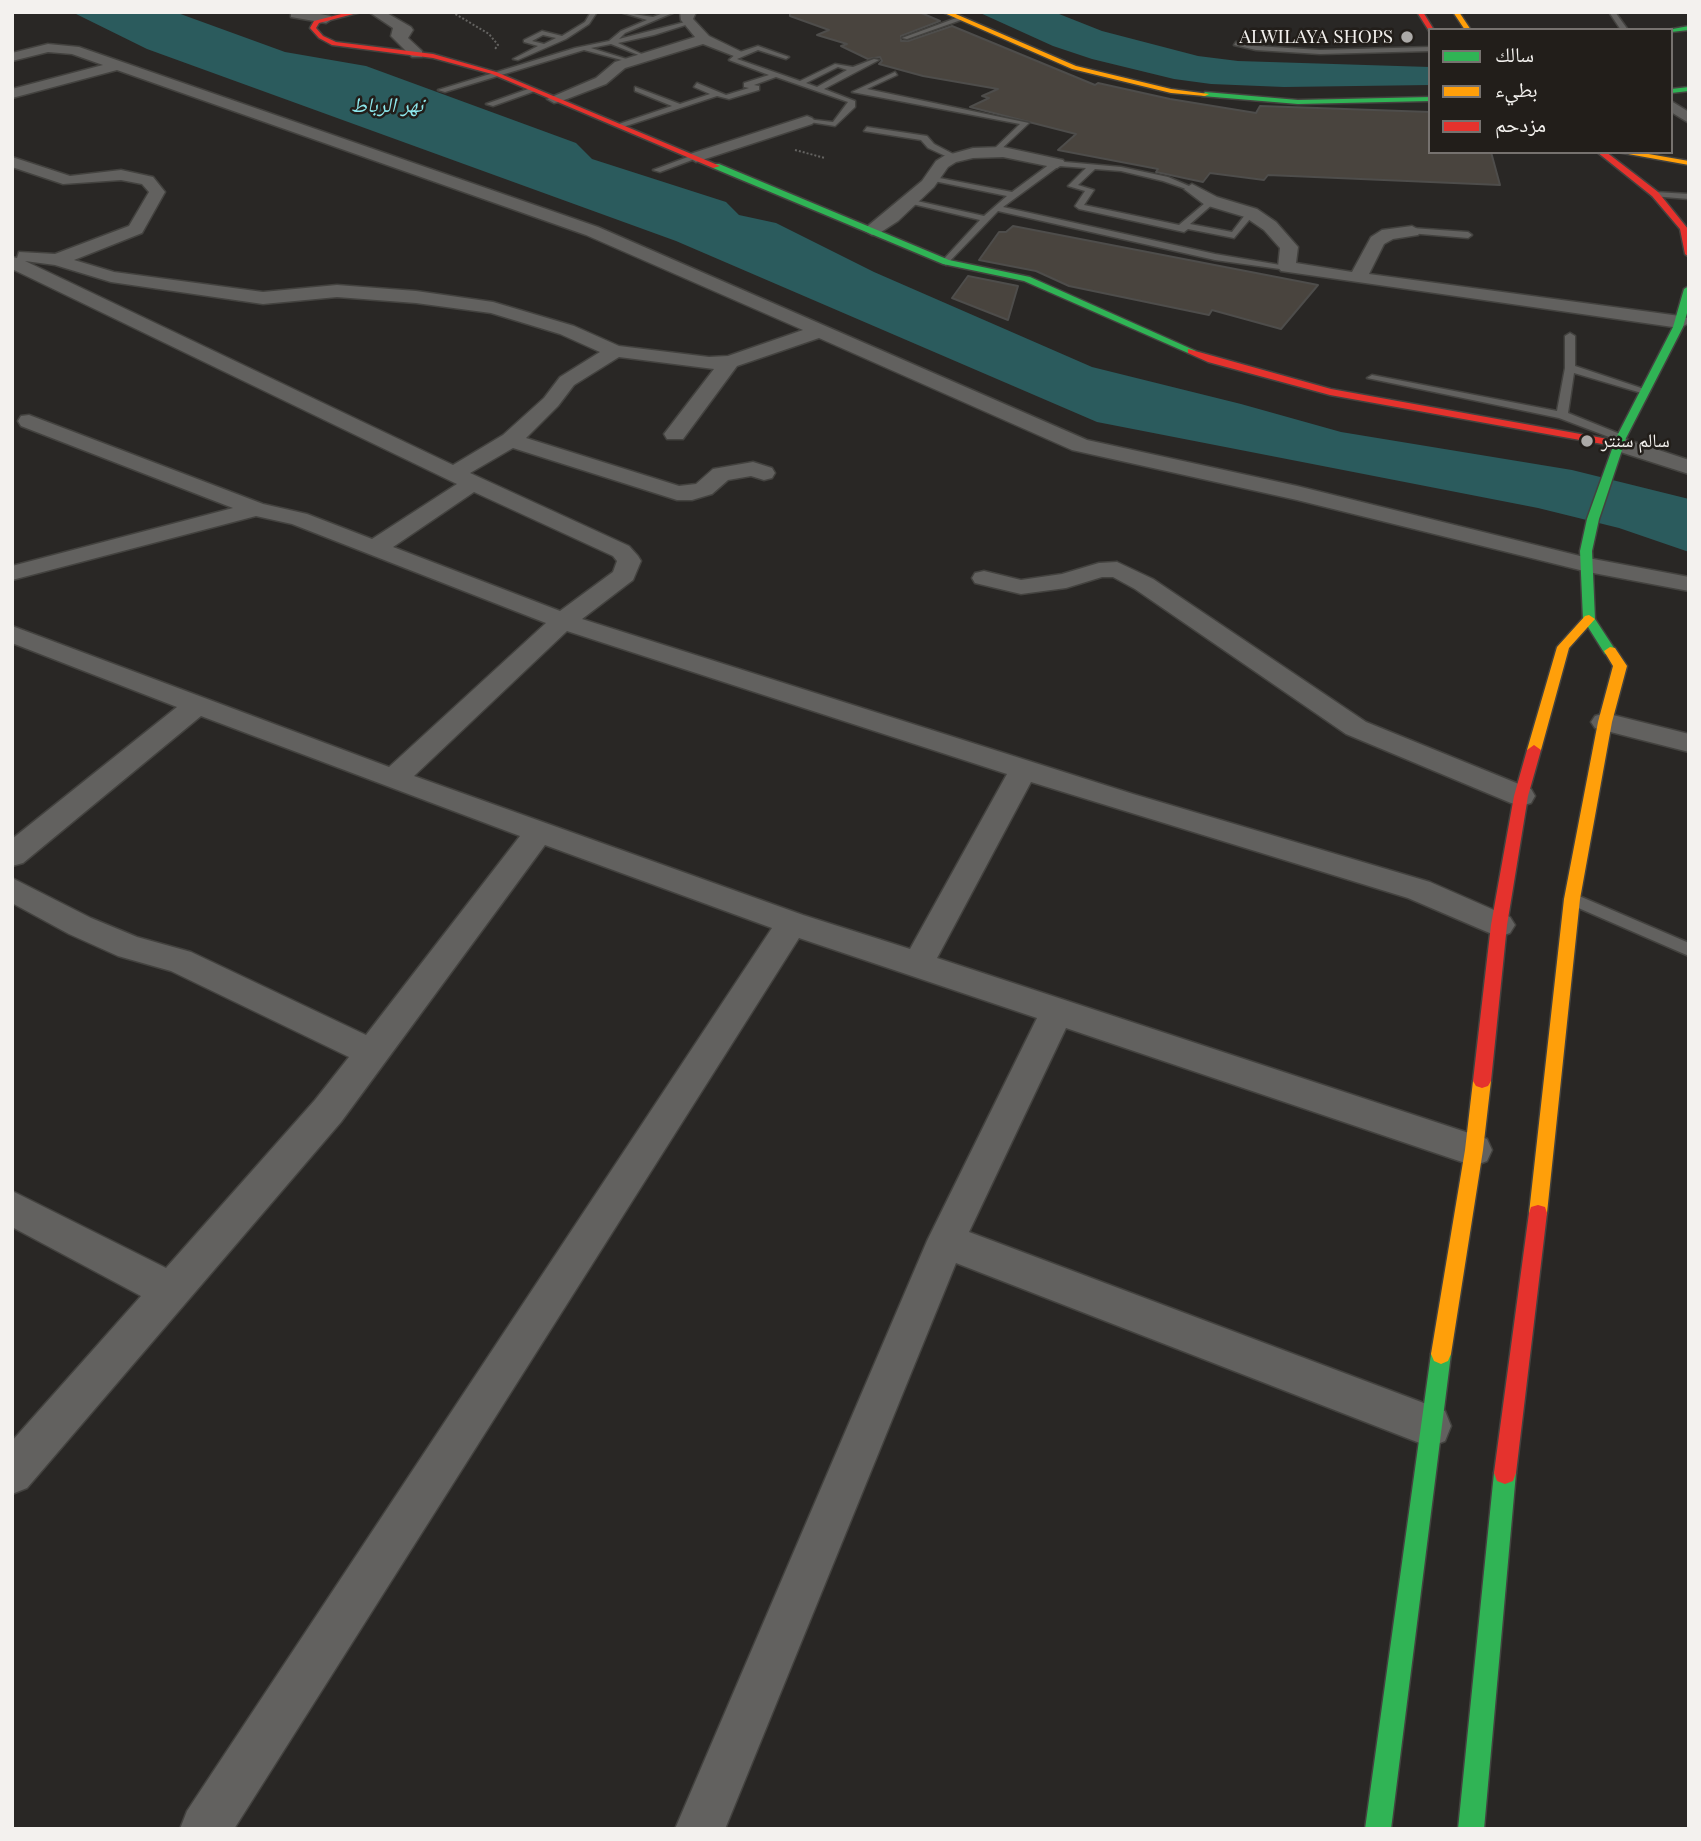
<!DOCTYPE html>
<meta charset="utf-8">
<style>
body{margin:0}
#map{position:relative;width:1701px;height:1841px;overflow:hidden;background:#292725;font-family:"Playfair Display","Noto Naskh Arabic",serif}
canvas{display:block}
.frame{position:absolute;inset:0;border:14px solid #f3f1ee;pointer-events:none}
.legend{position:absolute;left:1428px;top:28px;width:245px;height:126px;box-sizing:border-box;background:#221e1a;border:2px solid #76726f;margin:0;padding:9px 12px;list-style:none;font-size:21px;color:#f3f1ee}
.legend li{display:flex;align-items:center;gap:14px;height:35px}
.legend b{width:35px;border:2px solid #76726f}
</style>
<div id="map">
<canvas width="1701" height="1841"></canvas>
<div class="frame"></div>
<ul class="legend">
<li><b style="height:9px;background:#30b455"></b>سالك</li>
<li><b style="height:9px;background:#ff9f0a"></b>بطيء</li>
<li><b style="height:9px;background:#e5322d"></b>مزدحم</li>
</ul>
</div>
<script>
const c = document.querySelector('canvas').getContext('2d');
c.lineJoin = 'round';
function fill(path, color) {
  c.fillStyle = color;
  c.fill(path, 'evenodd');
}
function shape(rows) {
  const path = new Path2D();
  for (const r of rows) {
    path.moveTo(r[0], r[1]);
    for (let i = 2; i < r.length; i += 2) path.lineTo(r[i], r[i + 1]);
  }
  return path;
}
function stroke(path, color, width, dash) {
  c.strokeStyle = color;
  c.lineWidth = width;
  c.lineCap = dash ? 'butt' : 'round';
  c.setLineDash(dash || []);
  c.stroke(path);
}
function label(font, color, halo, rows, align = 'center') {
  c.font = font + ' "Playfair Display","Noto Naskh Arabic",serif';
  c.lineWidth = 5;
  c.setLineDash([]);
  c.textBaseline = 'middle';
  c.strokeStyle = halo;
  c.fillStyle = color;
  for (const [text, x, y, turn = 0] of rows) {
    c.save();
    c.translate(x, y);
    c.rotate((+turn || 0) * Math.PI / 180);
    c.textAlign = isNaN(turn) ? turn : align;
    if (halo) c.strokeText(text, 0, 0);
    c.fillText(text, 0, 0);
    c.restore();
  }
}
fill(shape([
 [72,12,175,12,285,52,366,66,576,143,592,159,726,202,739,215,776,223,874,272,1092,367,1241,404,1341,432,1572,470,1689,499,1689,552,1619,528,1538,508,1097,422,676,241,147,49],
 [978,12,1054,12,1102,31,1198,56,1238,61,1430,67,1430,85,1284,87,1211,84,1174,79,1092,59,1053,46]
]), '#2b5b5d');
const building = shape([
 [790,12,919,12,940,21,901,36,901,41,908,41,952,26,1095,85,1098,83,1170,99,1256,113,1260,106,1430,112,1430,152,1491,152,1500,185,1268,175,1264,180,1210,173,1203,182,1156,172,1158,169,1058,150,1076,134,970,107,989,98,982,96,998,89,923,76,879,64,882,61,880,57,868,59,841,46,847,44,817,35,829,30,790,16,790,12],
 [1013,226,1318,285,1281,329,1212,310,1209,315,1069,286,1036,271,979,260,999,232,1006,232,1013,226],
 [968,276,1018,286,1008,320,952,298,968,276]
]);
fill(building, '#49443e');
stroke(building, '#4e4d4b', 2);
const lane = shape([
 [591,12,597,12,589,24,566,39,518,60,513,59,538,46,524,42,524,40,542,31,562,36,585,22,591,12],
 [543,35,556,38,544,44,532,41,543,35],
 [620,12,653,17,666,12,675,12,625,33,619,39,689,21,692,23,654,35,618,43,646,56,646,58,611,44,591,48,633,61,633,63,584,50,445,92,438,90,575,48,609,41,621,31,647,20,620,12],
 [1609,12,1615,12,1628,30,1621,30,1609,12],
 [959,17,961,20,907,39,902,38,959,17],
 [1236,42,1256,46,1320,50,1430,47,1430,51,1320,54,1256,50,1234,45,1236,42],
 [758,46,789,57,786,59,758,50,737,59,800,81,835,64,853,67,874,59,879,60,824,89,855,101,855,107,835,126,803,121,807,119,833,122,848,102,776,77,754,85,759,86,759,90,729,99,717,96,623,127,616,125,672,106,635,91,635,87,680,104,710,94,694,87,697,83,726,95,749,88,744,87,744,83,769,75,729,60,737,53,758,46],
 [838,67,847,70,817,87,806,83,838,67],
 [895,72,897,75,867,89,1029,123,996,154,993,150,1020,124,852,92,895,72],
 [531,88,538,90,493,106,486,104,531,88],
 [867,127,927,136,934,144,959,157,952,159,928,148,921,140,864,131,867,127],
 [693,155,700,157,660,172,653,170,693,155],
 [1054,161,1121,167,1168,177,1196,189,1192,191,1163,181,1121,171,1095,169,1078,185,1094,190,1084,205,1179,225,1211,198,1215,201,1214,203,1190,224,1232,232,1248,211,1255,213,1234,238,1188,229,1184,232,1079,209,1075,206,1085,191,1068,186,1086,168,1059,166,1003,207,1215,254,1292,267,1287,270,1215,260,998,211,946,265,942,262,943,260,980,220,904,202,908,199,984,216,1007,196,929,180,929,176,1012,192,1054,161],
 [1655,192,1689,194,1689,199,1652,196,1651,194,1655,192],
 [1412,228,1468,232,1472,235,1468,238,1409,233,1408,231,1412,228],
 [1570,333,1575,336,1575,366,1650,391,1645,394,1574,373,1568,413,1625,436,1625,440,1617,440,1559,418,1367,378,1372,375,1557,411,1565,368,1565,336,1570,333],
 [1572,893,1689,943,1689,956,1567,903,1564,899,1567,895,1572,893]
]);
const street = shape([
 [291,12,309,12,331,16,332,19,326,23,291,17,291,12],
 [369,12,385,12,411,27,413,30,408,38,422,51,422,57,412,57,391,36,393,28,369,12],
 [680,12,696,12,693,19,709,36,746,54,739,58,703,44,625,68,606,84,559,102,554,103,547,99,596,78,615,62,695,37,681,20,680,12],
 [48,44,79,47,598,227,1087,440,1297,486,1588,558,1689,577,1689,591,1588,572,1297,500,1072,450,819,338,737,366,683,439,667,439,664,434,714,369,619,357,574,385,558,406,526,438,679,486,696,484,713,469,753,462,772,468,775,473,772,478,764,480,751,476,728,480,712,494,692,500,677,500,513,448,470,473,629,546,638,556,641,561,633,580,582,619,1133,794,1430,882,1510,917,1515,925,1510,933,1499,937,1408,898,1031,782,937,958,1487,1139,1492,1150,1487,1161,1474,1166,1066,1028,969,1232,1445,1411,1451,1426,1445,1441,1430,1447,956,1263,725,1829,675,1829,927,1241,1037,1018,799,938,234,1829,180,1829,187,1811,772,928,545,845,341,1122,27,1488,12,1494,12,1441,141,1296,12,1227,12,1191,166,1268,315,1100,349,1057,171,971,118,956,69,934,12,903,12,878,91,918,137,937,191,952,366,1035,520,836,201,716,23,863,12,866,12,839,177,707,12,643,12,626,389,767,546,623,292,524,256,516,12,580,12,566,233,508,21,426,18,421,21,416,29,415,263,504,307,514,372,539,457,484,12,269,12,257,17,258,19,252,55,254,129,226,149,192,142,184,121,180,63,184,12,167,12,157,70,176,121,170,153,177,165,192,142,233,74,260,114,272,263,292,337,285,416,291,493,302,574,326,619,346,709,357,728,356,803,330,586,235,117,70,12,98,12,89,103,65,72,54,48,52,12,61,12,53,48,44],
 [25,261,55,265,111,282,263,304,337,297,416,303,491,313,560,334,600,352,560,377,544,398,503,435,453,465,25,261],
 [474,492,613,556,617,561,613,572,560,611,393,547,474,492],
 [567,631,1007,774,910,949,803,915,414,776,567,631],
 [1671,101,1689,112,1689,123,1671,112,1671,101],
 [807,116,812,118,815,121,812,124,702,160,696,162,688,157,690,154,807,116],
 [1003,147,1063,160,1065,163,1057,168,1003,157,973,158,956,162,948,167,934,187,898,221,878,234,872,235,863,230,922,181,936,161,944,156,973,148,1003,147],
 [1192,184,1217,197,1257,209,1276,222,1298,247,1296,263,1352,272,1371,237,1382,230,1412,226,1421,231,1418,235,1393,239,1384,244,1369,274,1680,316,1687,318,1689,323,1680,328,1281,271,1278,267,1280,248,1264,230,1245,217,1205,205,1184,189,1192,184],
 [1619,437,1689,460,1689,474,1611,449,1608,444,1611,439,1619,437],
 [1117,562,1153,579,1366,722,1531,789,1535,796,1531,803,1521,806,1511,803,1346,734,1135,589,1113,577,1102,577,1066,588,1021,594,975,583,972,578,975,573,984,571,1021,580,1062,574,1099,563,1117,562],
 [1605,713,1689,734,1689,752,1595,728,1591,722,1595,716,1605,713]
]);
const fast = shape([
 [1689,26,1689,30,1671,32,1667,30,1689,26],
 [1689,87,1689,91,1671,93,1671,89,1689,87],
 [1205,92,1298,100,1430,97,1430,101,1298,104,1202,96,1205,92],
 [713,164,719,164,949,260,1030,277,1196,351,1188,353,1024,281,943,264,713,168,713,164],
 [1689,286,1689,306,1683,327,1626,438,1599,519,1592,551,1595,619,1616,651,1610,655,1605,654,1583,619,1580,551,1587,519,1616,438,1673,327,1684,289,1689,286],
 [1441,1344,1448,1347,1451,1354,1391,1829,1365,1829,1431,1354,1434,1347,1441,1344],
 [1505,1462,1513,1465,1516,1473,1484,1829,1458,1829,1494,1473,1497,1465,1505,1462]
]);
const slow = shape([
 [942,12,951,12,1076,66,1171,89,1209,94,1205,96,1171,93,1072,69,942,12],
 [1453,12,1459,12,1471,30,1465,30,1453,12],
 [1617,152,1637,152,1689,161,1689,165,1617,152],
 [1589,615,1595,619,1569,648,1541,750,1534,755,1529,753,1527,750,1557,647,1585,616,1589,615],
 [1610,647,1615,648,1627,666,1612,722,1580,899,1547,1213,1545,1219,1538,1221,1531,1219,1529,1213,1564,899,1598,722,1613,666,1604,651,1610,647],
 [1482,1074,1488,1076,1491,1081,1483,1150,1451,1354,1448,1361,1441,1364,1434,1361,1431,1354,1465,1150,1473,1081,1476,1076,1482,1074]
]);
const jam = shape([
 [349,12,361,12,319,23,316,28,323,36,336,42,433,54,496,72,720,166,713,168,492,74,433,58,332,45,319,38,310,28,314,21,349,12],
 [1417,12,1423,12,1434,30,1429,31,1417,12],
 [1597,152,1606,152,1658,192,1688,229,1689,257,1685,254,1680,229,1652,196,1597,152],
 [1188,349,1331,389,1619,441,1624,444,1619,447,1330,395,1208,362,1188,353,1188,349],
 [1534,745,1541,750,1528,796,1507,925,1491,1081,1488,1086,1482,1088,1476,1086,1473,1081,1491,925,1514,796,1527,750,1534,745],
 [1538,1205,1545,1207,1547,1213,1516,1473,1513,1481,1505,1484,1497,1481,1494,1473,1529,1213,1531,1207,1538,1205]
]);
stroke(lane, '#43423f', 3);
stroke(street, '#43423f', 3);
stroke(fast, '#43423f', 3);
stroke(slow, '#43423f', 3);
stroke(jam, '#43423f', 3);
stroke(shape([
 [452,12,489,34,498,45,495,49],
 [795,150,825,158]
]), '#646361', 2, [2, 2]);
fill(lane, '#62615f');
fill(street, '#62615f');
fill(fast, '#30b455');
fill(slow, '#ff9f0a');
fill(jam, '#e5322d');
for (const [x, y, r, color] of [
 [1407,37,7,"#acaaa8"],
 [1587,441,7,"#acaaa8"]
]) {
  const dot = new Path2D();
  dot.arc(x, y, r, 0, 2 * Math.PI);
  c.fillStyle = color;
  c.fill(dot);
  stroke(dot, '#221e1a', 2.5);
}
label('19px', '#f3f1ee', '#221e1a', [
 ["ALWILAYA SHOPS",1393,37],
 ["سالم سنتر",1601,441,"left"]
], 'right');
label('italic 21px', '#8de7ec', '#221e1a', [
 ["نهر الرباط",387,105]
]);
</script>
